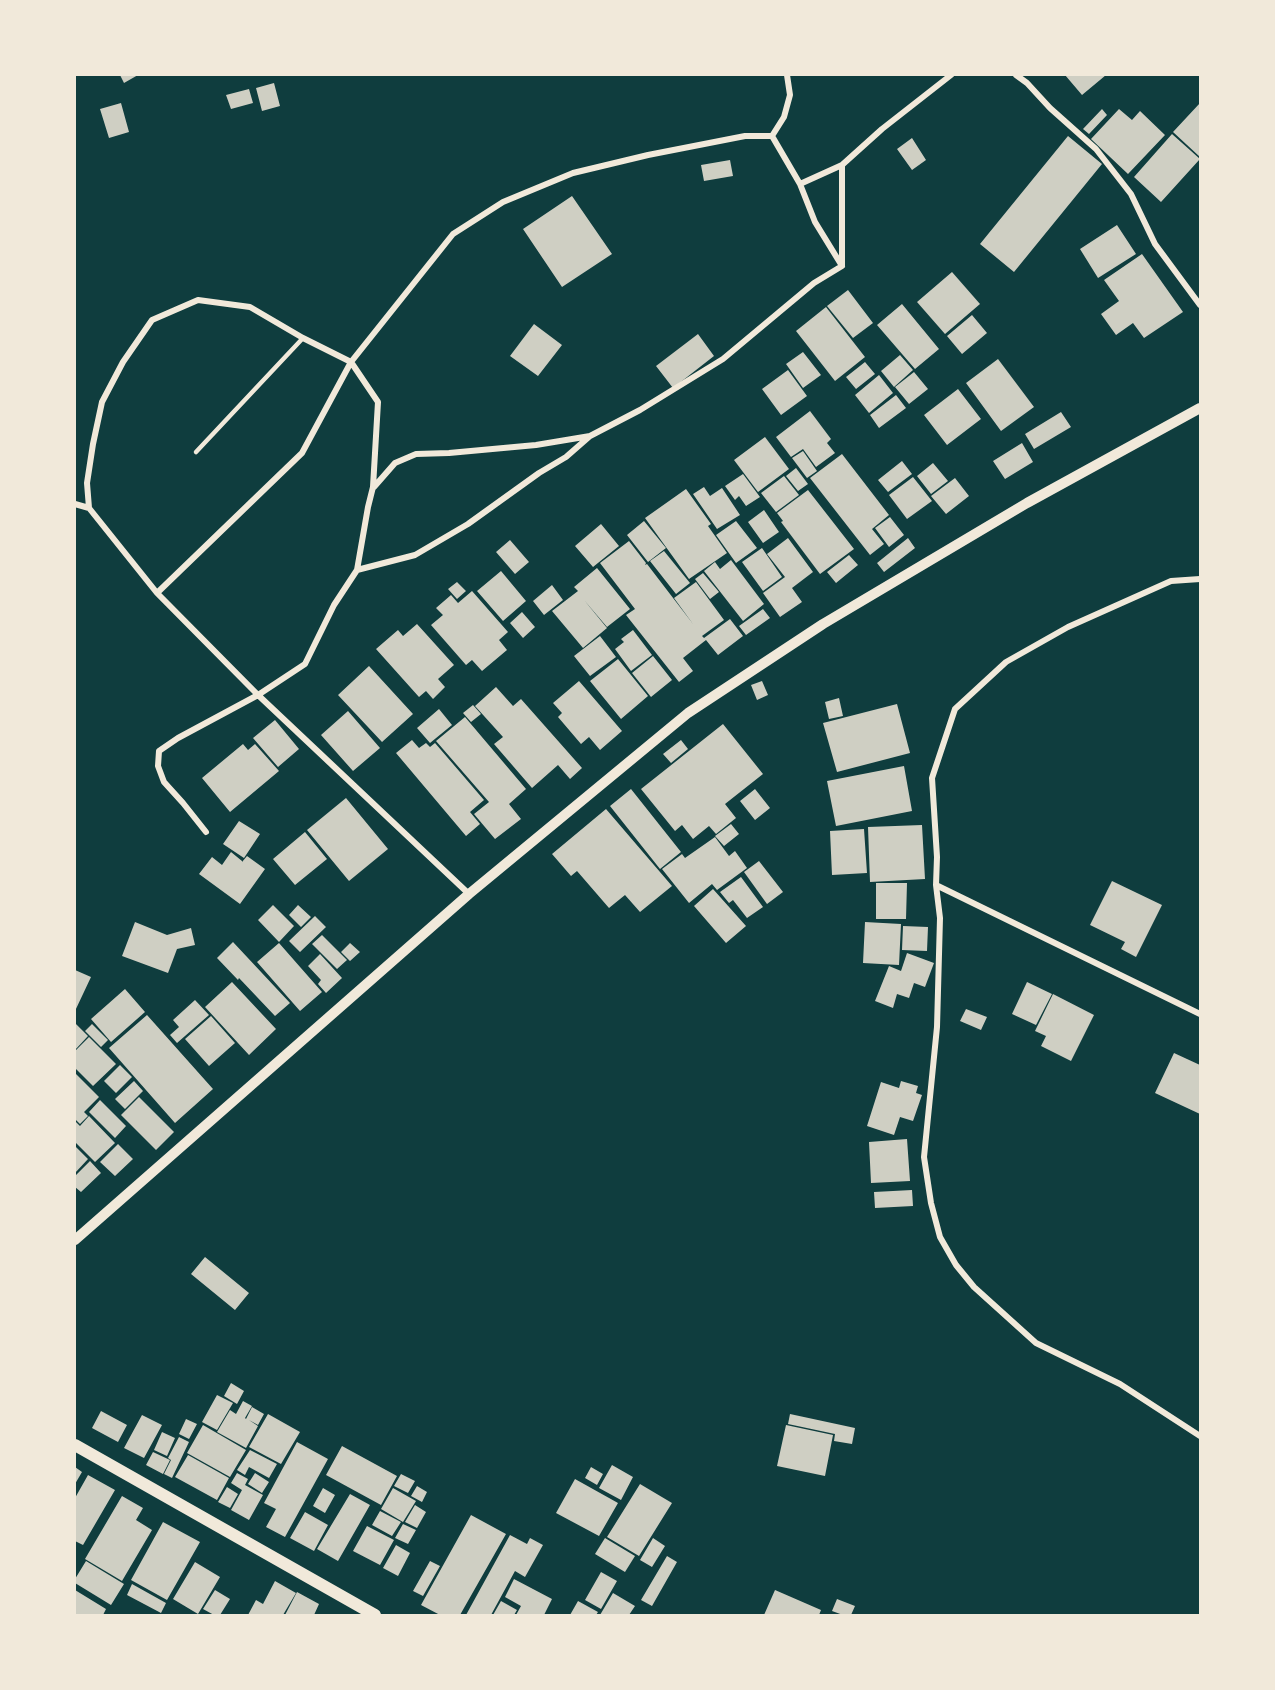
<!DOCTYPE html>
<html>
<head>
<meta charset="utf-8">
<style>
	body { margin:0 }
	#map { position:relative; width:1275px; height:1690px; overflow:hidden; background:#0f3d3e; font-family:"IBM Plex Sans",sans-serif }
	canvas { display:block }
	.frame { position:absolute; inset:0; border:76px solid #f1e9da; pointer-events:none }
</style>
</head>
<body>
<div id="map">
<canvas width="1275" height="1690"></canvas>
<div class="frame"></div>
</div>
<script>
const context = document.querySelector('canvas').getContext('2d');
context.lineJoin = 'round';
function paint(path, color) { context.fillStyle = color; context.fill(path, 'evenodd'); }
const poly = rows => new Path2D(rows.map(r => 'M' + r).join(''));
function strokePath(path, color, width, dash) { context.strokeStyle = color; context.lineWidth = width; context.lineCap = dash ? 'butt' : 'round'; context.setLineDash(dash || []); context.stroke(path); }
const building = poly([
	[120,75,138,75,124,83],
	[1065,75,1106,75,1082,95],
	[274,83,280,106,262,111,256,88],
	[249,89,253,103,231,109,226,95],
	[121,103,129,132,109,138,100,109],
	[1200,103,1200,157,1173,132],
	[1102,109,1107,115,1089,134,1083,129],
	[1119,109,1132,120,1140,111,1165,135,1128,174,1091,139],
	[1172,134,1200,159,1161,202,1134,177],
	[1068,136,1102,164,1014,272,980,244],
	[912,138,926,160,912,170,897,149],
	[730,160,733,176,704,181,701,165],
	[572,196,612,254,562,287,523,229],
	[1117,225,1136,254,1098,278,1080,249],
	[1142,254,1183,312,1144,338,1133,323,1116,335,1101,314,1119,301,1104,280],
	[952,272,980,304,945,334,917,302],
	[848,290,873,323,853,338,827,306],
	[902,304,939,349,915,369,877,325],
	[826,307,865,357,835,381,796,331],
	[972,315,987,333,962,354,947,336],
	[534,324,562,345,538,376,510,356],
	[698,334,714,356,673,388,656,366],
	[803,352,821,375,803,388,786,364],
	[900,355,913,370,894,387,881,371],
	[998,359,1034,407,1001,431,966,383],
	[865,362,875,374,856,389,846,377],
	[788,370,807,396,781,415,762,389],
	[914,372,928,389,909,404,895,387],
	[879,375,893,393,869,413,855,395],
	[958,389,981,419,947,445,924,415],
	[896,395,906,408,879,428,870,415],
	[810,411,831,439,827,443,835,453,816,467,803,449,791,457,776,437],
	[1061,412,1071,427,1034,449,1025,434],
	[765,437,789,469,758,492,734,460],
	[1022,443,1033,462,1005,479,993,461],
	[803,451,817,471,807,478,792,458],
	[842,454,889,515,872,529,884,544,870,555,810,478],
	[902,461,912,474,888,492,878,480],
	[933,463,948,481,931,494,917,476],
	[796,468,808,484,798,491,786,476],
	[743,474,760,497,746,506,739,496,735,500,725,486],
	[784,476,799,495,776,512,761,493],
	[913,477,932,501,907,519,889,495],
	[955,478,969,496,946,514,931,496],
	[704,487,710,496,722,488,740,515,717,529,693,494],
	[686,489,711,524,708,526,727,553,689,579,645,518],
	[808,490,854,549,820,574,781,522,783,521,777,513],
	[764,510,779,532,763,543,748,522],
	[890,517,904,535,889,547,875,528],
	[644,521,666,548,648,562,627,535],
	[736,521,757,548,736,563,716,535],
	[601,524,619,546,593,567,575,546],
	[788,538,813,572,792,588,802,602,780,617,763,593,785,577,767,554],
	[908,538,915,548,884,572,877,563],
	[510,540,529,562,515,574,496,552],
	[629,541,646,563,645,565,647,564,693,624,674,598,696,582,724,620,702,636,704,638,730,619,743,636,718,655,706,640,683,658,693,671,679,682,626,615,635,609,600,563],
	[762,548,782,577,763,591,742,562],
	[664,551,690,583,676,594,650,561],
	[849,555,858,565,836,583,827,572],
	[731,560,764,604,743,621,704,571,715,562,720,569],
	[597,568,630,609,607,627,584,600,607,628,583,648,552,611,578,591,574,587],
	[501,571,526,601,503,621,477,591],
	[703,573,719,592,710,599,695,579],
	[457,582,466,591,457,599,448,589],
	[552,585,563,600,544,615,533,601],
	[472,591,508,632,499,640,507,650,482,671,472,660,466,665,431,625,443,615,436,608,451,595,458,603],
	[763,609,770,618,746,635,739,626],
	[522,612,535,627,523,638,510,623],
	[417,624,454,665,438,679,445,687,433,699,426,691,419,697,376,649,398,630,403,636],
	[633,630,652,655,631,671,615,649,624,642,621,639],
	[600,636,616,657,590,676,574,656],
	[653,656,672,680,651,697,632,673],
	[618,659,648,696,621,719,590,681],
	[369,666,413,714,382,742,338,695],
	[579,681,622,731,600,750,589,737,581,744,558,717,562,713,553,703],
	[762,681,768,695,757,700,751,685],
	[496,687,513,706,521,699,582,768,570,779,558,765,532,788,494,744,503,737,475,706],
	[839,698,843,716,829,719,825,702],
	[897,704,910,753,837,772,823,723],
	[473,705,481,714,471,722,463,713],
	[439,709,452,725,430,743,417,728],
	[348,711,380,748,353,771,321,735],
	[465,717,526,789,509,804,521,819,495,839,474,814,489,802,436,741],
	[275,720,299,749,278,767,253,738],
	[723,724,763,774,725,804,736,818,716,834,709,826,693,839,682,825,675,831,641,789],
	[412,740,419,748,426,743,430,747,435,743,484,800,470,812,480,824,466,836,396,753],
	[681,740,688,749,671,763,663,754],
	[243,744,248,750,255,744,279,771,230,812,202,778],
	[904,766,912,811,836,826,827,781],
	[631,789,681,852,660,869,610,806],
	[755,789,770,808,755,820,740,801],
	[346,798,388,849,349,881,307,830],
	[606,809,672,886,640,912,625,895,609,908,577,871,571,876,552,854],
	[239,821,260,834,244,858,223,844],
	[731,824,739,834,724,846,715,836],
	[922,825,925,879,870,882,868,827],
	[864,829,867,873,832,875,830,831],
	[305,832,327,859,295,885,273,859],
	[715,837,729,856,735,851,747,868,717,890,712,884,689,903,662,869,682,854,685,858],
	[231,852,242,861,242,862,247,856,265,869,240,904,199,874,212,857,222,865],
	[759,861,783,892,767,904,744,872],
	[741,877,763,907,747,918,733,900,729,903,720,892],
	[1112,881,1162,905,1136,957,1121,949,1125,942,1090,925],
	[876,883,907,883,906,919,876,919],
	[713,889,746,926,726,943,694,906],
	[273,905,294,926,279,942,258,920],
	[298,905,311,917,301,927,289,915],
	[315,916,326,927,300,952,289,941],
	[135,922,167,935,191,928,195,945,177,949,168,973,122,956],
	[865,922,901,924,899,965,863,963],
	[903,926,928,927,927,951,902,950],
	[322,935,347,960,337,969,312,944],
	[233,942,290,1003,275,1016,239,978,238,980,217,958],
	[279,943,322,992,300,1011,257,962],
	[350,943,360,952,350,961,341,952],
	[907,953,934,963,925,987,914,983,909,998,897,994,893,1008,875,1001,889,966,901,971],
	[320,954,342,978,326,993,318,984,321,980,308,966],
	[75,970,91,977,75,1011],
	[232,982,276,1029,249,1055,205,1007],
	[1027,982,1052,994,1036,1025,1012,1014],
	[125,989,145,1012,111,1042,91,1019],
	[1053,994,1094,1015,1071,1061,1041,1046,1046,1036,1035,1031],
	[195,1000,209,1015,177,1043,170,1035,179,1027,173,1020],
	[966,1009,987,1017,981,1030,960,1021],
	[147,1015,213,1089,175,1123,109,1048],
	[211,1016,235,1043,209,1066,185,1039],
	[75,1023,88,1036,75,1050],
	[92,1024,108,1040,101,1047,85,1031],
	[89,1037,116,1064,93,1086,75,1068,75,1051],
	[1174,1053,1200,1065,1200,1114,1155,1093],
	[120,1065,132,1077,116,1093,104,1081],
	[75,1073,99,1097,84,1112,88,1116,80,1124,75,1119],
	[134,1081,143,1091,125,1109,115,1099],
	[901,1081,918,1086,916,1093,922,1095,913,1121,900,1117,894,1135,867,1126,881,1082,899,1088],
	[139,1097,174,1132,156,1150,121,1115],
	[100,1100,126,1126,115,1138,89,1112],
	[89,1116,115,1143,95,1162,75,1142,75,1121,80,1126],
	[907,1139,910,1181,871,1183,869,1142],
	[118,1144,133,1159,115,1176,100,1162],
	[75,1146,88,1159,75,1173],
	[90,1161,101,1173,81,1192,75,1187,75,1176],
	[912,1190,913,1206,875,1208,874,1192],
	[205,1257,249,1293,235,1310,191,1274],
	[231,1383,244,1391,237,1404,224,1396],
	[217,1395,233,1403,217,1430,202,1422],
	[243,1401,252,1406,245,1418,246,1419,252,1407,264,1414,258,1425,249,1420,258,1426,246,1448,217,1432,230,1410,236,1414],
	[101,1411,127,1425,118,1442,92,1428],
	[268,1414,300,1432,281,1464,249,1447],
	[790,1414,855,1428,852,1444,834,1441,835,1434,788,1424],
	[142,1415,162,1425,144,1458,124,1448],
	[186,1419,197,1424,189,1439,179,1434],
	[203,1425,246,1450,230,1477,187,1453],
	[786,1425,833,1435,825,1476,777,1466],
	[162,1432,175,1438,167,1456,154,1450],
	[179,1437,189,1442,172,1478,164,1474,171,1460,168,1458],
	[297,1442,328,1459,285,1537,266,1527,276,1509,264,1503],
	[342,1446,397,1476,381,1505,326,1475],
	[250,1450,277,1464,269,1478,249,1467,245,1475,237,1470],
	[153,1452,170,1460,163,1474,146,1465],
	[188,1455,229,1478,217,1500,175,1477],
	[612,1465,633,1477,621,1500,599,1488],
	[75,1467,82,1472,75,1484],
	[591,1467,603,1474,597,1485,585,1478],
	[237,1473,248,1479,245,1485,263,1495,249,1520,231,1510,242,1490,231,1483],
	[255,1473,269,1482,262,1493,248,1484],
	[401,1474,415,1481,408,1493,394,1486],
	[88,1475,115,1490,83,1545,75,1541,75,1498],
	[575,1479,618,1503,599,1536,556,1513],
	[640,1484,672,1503,639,1556,607,1537],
	[417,1486,427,1492,422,1502,411,1496],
	[227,1487,238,1494,230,1508,218,1502],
	[323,1488,335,1495,325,1513,313,1506],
	[393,1488,416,1501,403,1522,381,1509],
	[350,1494,370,1505,338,1561,317,1549],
	[122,1496,143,1508,136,1520,152,1530,122,1581,85,1559],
	[415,1505,426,1512,417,1528,405,1522],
	[380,1511,401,1522,392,1536,372,1525],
	[305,1512,328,1525,314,1551,290,1538],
	[471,1515,506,1534,460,1615,440,1615,421,1605],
	[163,1522,200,1542,167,1600,131,1580],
	[403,1524,416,1530,408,1544,395,1538],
	[367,1526,394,1540,380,1565,353,1551],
	[510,1535,527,1544,530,1538,543,1545,525,1577,515,1571,491,1615,466,1615],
	[605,1538,635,1556,625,1572,595,1554],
	[653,1538,665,1546,652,1567,640,1560],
	[396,1545,410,1553,398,1576,383,1568],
	[667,1556,677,1562,652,1606,641,1600],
	[86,1561,124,1584,111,1605,75,1583,75,1579],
	[430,1561,440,1566,423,1596,413,1591],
	[195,1562,220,1577,198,1614,173,1599],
	[601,1572,617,1581,601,1609,585,1600],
	[514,1579,552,1599,544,1615,516,1615,521,1606,505,1597],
	[275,1581,296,1593,283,1615,248,1615,256,1600,263,1604],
	[132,1584,166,1603,161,1613,127,1595],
	[75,1590,106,1609,103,1615,75,1615],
	[215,1590,230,1599,220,1615,214,1615,203,1609],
	[775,1590,821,1610,819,1615,764,1615],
	[297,1592,319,1604,314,1615,285,1615],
	[613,1593,635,1606,629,1615,600,1615],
	[837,1599,855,1606,851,1615,843,1615,832,1611],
	[501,1601,517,1610,514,1615,493,1615],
	[578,1601,598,1612,596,1615,570,1615]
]);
const service = poly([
	[196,452,303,338]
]);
const minor = poly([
	[1016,75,1027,83,1050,108,1096,149,1131,194,1155,244,1200,305],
	[772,136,800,184,842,165,882,129,951,75],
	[800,184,815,222,842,266],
	[374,487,395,463,416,454,449,453,536,445,590,436],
	[75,504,89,508],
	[357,570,415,555,468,524,539,473,566,457,590,436,640,410,723,359,814,283,842,266,842,165],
	[1200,579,1171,581,1068,627,1006,662,955,709,932,778,937,857,936,885,1200,1014],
	[157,593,302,453,351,362,378,402,373,487,368,507,357,570,334,605,305,664,258,695,178,738,159,751,158,766,164,782,183,803,206,832],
	[936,885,940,918,937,1027,924,1157,931,1203,940,1237,956,1265,974,1287,1036,1343,1120,1384,1200,1436],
	[469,894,258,695,157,593,89,508,87,483,93,444,102,402,123,362,152,320,198,300,250,307,303,338,351,362,453,234,503,202,573,173,648,155,745,136,772,136,784,117,790,95,787,75]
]);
const tertiary = poly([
	[75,1240,469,894,688,713,823,624,1027,503,1200,408]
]);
const secondary = poly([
	[75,1445,375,1615]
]);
paint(building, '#cfcfc3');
strokePath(service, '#f1e9da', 4.5);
strokePath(minor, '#f1e9da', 6);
strokePath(tertiary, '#f1e9da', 10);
strokePath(secondary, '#f1e9da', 12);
</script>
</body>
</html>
